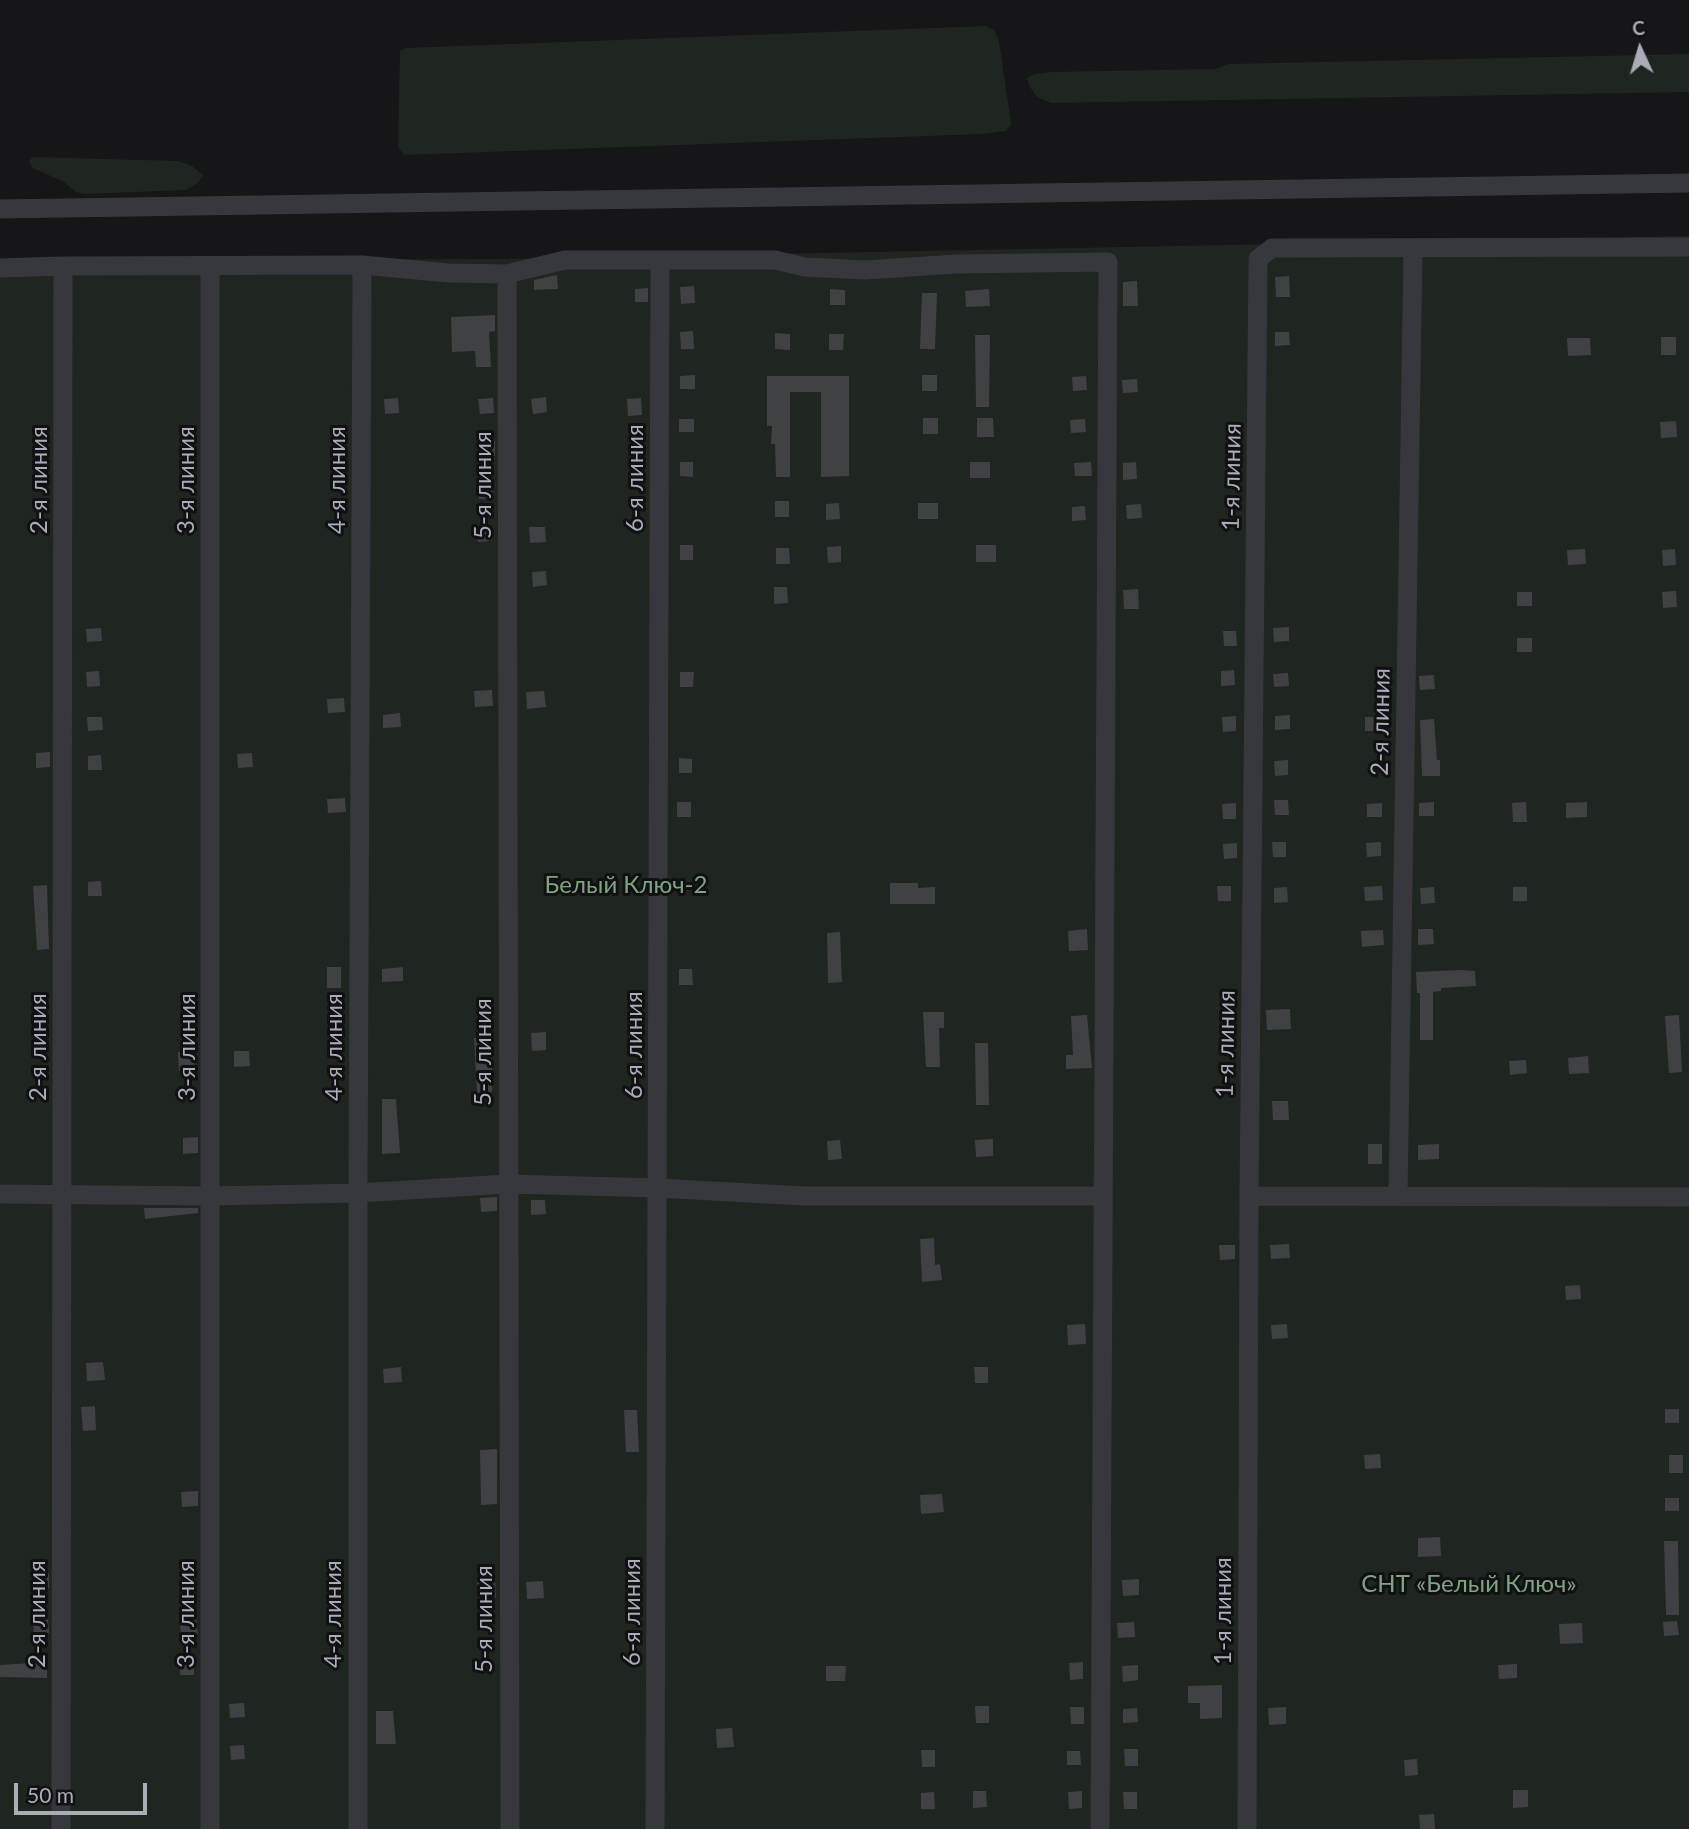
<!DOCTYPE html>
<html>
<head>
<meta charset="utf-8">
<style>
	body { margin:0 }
	#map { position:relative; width:1689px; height:1829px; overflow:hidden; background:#161618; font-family:Lato,sans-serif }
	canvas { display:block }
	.north { position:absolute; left:1605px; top:14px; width:70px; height:70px; -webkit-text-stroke:5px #111113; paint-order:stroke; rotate:356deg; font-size:19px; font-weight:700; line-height:28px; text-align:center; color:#a8adb8 }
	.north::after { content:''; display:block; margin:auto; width:24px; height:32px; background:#a8adb8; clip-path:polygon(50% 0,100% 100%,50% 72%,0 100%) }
	.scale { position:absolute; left:14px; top:1783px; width:133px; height:32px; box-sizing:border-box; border:4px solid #a8adb8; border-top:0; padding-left:9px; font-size:21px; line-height:24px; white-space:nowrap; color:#a8adb8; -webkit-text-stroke:5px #111113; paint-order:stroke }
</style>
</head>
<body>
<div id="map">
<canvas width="1689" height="1829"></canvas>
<div class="north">С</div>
<div class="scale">50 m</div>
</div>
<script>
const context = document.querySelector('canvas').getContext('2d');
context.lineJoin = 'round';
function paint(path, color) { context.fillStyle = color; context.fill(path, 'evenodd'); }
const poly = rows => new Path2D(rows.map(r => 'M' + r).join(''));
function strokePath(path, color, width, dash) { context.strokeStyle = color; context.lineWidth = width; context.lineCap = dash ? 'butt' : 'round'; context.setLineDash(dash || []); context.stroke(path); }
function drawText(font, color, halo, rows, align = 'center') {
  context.font = font + ' Lato,sans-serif'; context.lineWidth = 6; context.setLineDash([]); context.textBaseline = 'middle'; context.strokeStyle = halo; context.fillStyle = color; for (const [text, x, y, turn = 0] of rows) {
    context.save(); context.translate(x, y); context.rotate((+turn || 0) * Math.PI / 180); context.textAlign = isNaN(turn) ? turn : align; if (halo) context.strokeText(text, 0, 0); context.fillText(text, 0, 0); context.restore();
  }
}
const green = poly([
	[986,26,994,30,999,41,1011,124,1006,131,982,134,404,155,398,146,400,51,406,48],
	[1689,54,1689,92,1051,103,1037,97,1029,86,1027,78,1035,74,1051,72,1215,69,1229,64],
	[33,157,179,161,192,166,203,175,198,183,186,190,85,194,76,192,64,182,33,168,29,161],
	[1689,236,1689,1829,0,1829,0,260,512,259]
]);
const building = poly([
	[557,275,558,289,534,290,534,280],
	[1289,276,1290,297,1276,297,1275,277],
	[1137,281,1138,306,1123,306,1123,282],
	[694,286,695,303,681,304,680,287],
	[648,288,648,302,635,302,635,289],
	[830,289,845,290,845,305,830,305],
	[989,289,990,306,966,307,965,291],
	[922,293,937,293,935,349,920,349],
	[495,315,495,331,489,332,491,367,476,367,475,351,452,352,451,317],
	[693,331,694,349,681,349,680,332],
	[1275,332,1289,332,1290,345,1275,346],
	[775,333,790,334,790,350,775,349],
	[829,334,844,334,843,350,829,350],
	[975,335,990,335,989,407,976,407],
	[1661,337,1676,337,1676,355,1661,355],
	[1567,338,1590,338,1591,355,1568,356],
	[695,375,695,389,680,389,680,376],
	[922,375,937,375,937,391,922,391],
	[767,376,849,376,849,476,821,477,821,392,790,392,790,477,776,477,775,444,771,444,772,426,767,426],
	[1086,376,1087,390,1073,391,1072,377],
	[1137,379,1138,392,1123,393,1122,380],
	[546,397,547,412,533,414,531,399],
	[398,398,399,413,385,414,384,399],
	[493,398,494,413,480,414,478,399],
	[641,398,642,415,628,416,627,399],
	[923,418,938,418,938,434,923,434],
	[977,418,993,418,994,437,977,437],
	[679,419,694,419,694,432,679,432],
	[1085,419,1086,432,1071,433,1070,420],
	[1676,421,1677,437,1661,438,1660,422],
	[495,441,495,456,483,457,481,442],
	[680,462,693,462,693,477,680,476],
	[970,462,990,462,990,478,970,478],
	[1091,462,1092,476,1075,476,1074,463],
	[1136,462,1137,479,1123,480,1123,463],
	[492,483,493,498,479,499,477,484],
	[775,501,789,501,789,517,775,517],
	[839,503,840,519,826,520,826,504],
	[918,503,938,503,938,519,918,519],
	[1141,504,1142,518,1127,519,1126,505],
	[1085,506,1086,520,1072,521,1072,507],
	[491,526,492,541,478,542,477,527],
	[529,527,545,527,546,542,530,543],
	[680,545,693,545,693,560,680,560],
	[976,545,996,545,996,562,976,562],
	[841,546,841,562,828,563,827,547],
	[776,548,789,548,790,564,776,564],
	[1585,549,1586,564,1568,565,1567,550],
	[1675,549,1676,565,1663,566,1662,550],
	[546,571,547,585,533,587,532,572],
	[774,587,787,587,788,603,774,604],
	[1138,589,1139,609,1124,609,1123,590],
	[1676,591,1677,607,1663,608,1662,592],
	[1517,592,1532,592,1532,606,1517,606],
	[1289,627,1289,641,1274,642,1273,628],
	[101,628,102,641,87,642,86,629],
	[1223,631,1236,631,1237,646,1224,646],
	[1517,638,1532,638,1532,652,1517,652],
	[1234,670,1235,685,1221,686,1221,671],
	[99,671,100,686,87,687,86,672],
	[680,672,694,672,693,687,680,687],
	[1288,673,1289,686,1274,687,1273,674],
	[1434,675,1435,689,1420,690,1419,676],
	[492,690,493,706,475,707,474,691],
	[544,691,546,707,527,709,526,692],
	[344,698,345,712,328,713,327,699],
	[400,713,401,727,383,728,383,715],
	[1290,715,1290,729,1275,730,1275,716],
	[1236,716,1236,731,1223,732,1222,717],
	[87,717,102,717,103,730,88,731],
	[1365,717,1379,717,1380,731,1365,731],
	[1434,719,1437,760,1440,760,1440,776,1422,776,1420,720],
	[50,752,50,767,36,768,36,753],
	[252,753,253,767,238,768,237,754],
	[101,755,102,770,88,770,88,756],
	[679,758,692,759,692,773,679,773],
	[1288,760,1288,775,1275,776,1274,761],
	[345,798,346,812,328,813,327,799],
	[1274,800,1288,800,1289,815,1275,815],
	[677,802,691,802,691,817,677,817],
	[1434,802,1434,816,1419,816,1419,803],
	[1526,802,1527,822,1513,822,1512,803],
	[1587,802,1587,817,1566,818,1566,803],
	[1236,803,1236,819,1223,819,1222,804],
	[1382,803,1382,817,1367,817,1367,804],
	[1272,842,1286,842,1286,857,1273,857],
	[1381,842,1381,856,1367,857,1366,843],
	[1237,843,1237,858,1224,859,1223,844],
	[101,881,102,896,88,896,88,882],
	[890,883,918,883,918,888,935,887,935,904,890,904],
	[47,885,49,949,37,950,33,886],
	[1217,886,1231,886,1231,901,1218,901],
	[1382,886,1383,900,1365,901,1364,887],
	[1287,887,1288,902,1274,903,1274,888],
	[1434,887,1435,903,1421,904,1420,888],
	[1513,887,1527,887,1527,901,1513,901],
	[1087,929,1088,950,1069,951,1068,931],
	[1418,929,1433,929,1434,944,1418,945],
	[1383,930,1384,945,1362,947,1361,931],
	[840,932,842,982,828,983,827,933],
	[327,967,341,967,341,988,327,988],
	[403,967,403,981,382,982,382,969],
	[679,969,692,969,693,985,679,985],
	[1460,970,1475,971,1476,986,1441,988,1441,991,1433,992,1433,1040,1420,1040,1420,993,1417,993,1416,972],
	[1290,1009,1291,1029,1267,1030,1266,1010],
	[923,1012,944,1012,944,1028,939,1028,940,1067,926,1067],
	[1087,1015,1092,1068,1066,1069,1066,1055,1073,1055,1071,1016],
	[1679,1015,1682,1072,1669,1073,1665,1016],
	[546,1032,546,1050,532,1051,531,1033],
	[492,1037,492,1092,477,1093,474,1038],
	[975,1043,988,1043,989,1105,976,1105],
	[193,1051,195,1070,179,1071,178,1052],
	[234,1051,249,1051,250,1066,234,1067],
	[1588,1056,1589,1073,1569,1074,1568,1058],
	[1526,1060,1527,1073,1510,1075,1509,1061],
	[382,1099,396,1099,400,1153,382,1154],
	[1272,1101,1288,1101,1289,1120,1273,1120],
	[198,1137,198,1153,183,1154,183,1138],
	[993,1139,993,1156,976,1157,975,1140],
	[840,1140,842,1159,828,1160,827,1141],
	[1368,1144,1382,1144,1382,1164,1368,1164],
	[1439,1144,1439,1159,1418,1160,1418,1145],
	[497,1197,497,1211,481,1212,480,1198],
	[531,1200,545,1200,546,1214,531,1215],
	[144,1208,198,1208,198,1213,145,1219],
	[934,1238,935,1265,940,1264,942,1280,922,1282,920,1239],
	[1289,1244,1290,1258,1271,1259,1270,1245],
	[1219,1245,1235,1245,1235,1259,1220,1260],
	[1580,1285,1581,1299,1566,1300,1565,1286],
	[1085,1324,1086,1344,1068,1345,1067,1325],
	[1287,1324,1288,1338,1272,1339,1271,1325],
	[103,1362,105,1380,87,1381,86,1363],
	[401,1367,402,1382,384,1383,383,1369],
	[974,1367,988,1367,988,1383,975,1383],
	[95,1406,96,1430,83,1431,81,1407],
	[1665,1409,1679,1409,1679,1423,1665,1423],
	[624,1410,637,1410,639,1452,626,1452],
	[497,1449,497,1504,481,1505,480,1450],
	[1380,1454,1381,1468,1365,1469,1364,1455],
	[1669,1455,1683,1455,1683,1473,1669,1473],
	[198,1491,198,1506,182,1507,181,1492],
	[942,1494,944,1512,921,1514,920,1495],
	[1665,1498,1679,1498,1679,1511,1665,1511],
	[1440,1537,1441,1556,1418,1557,1418,1538],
	[1664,1541,1678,1541,1679,1615,1666,1615],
	[49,1574,49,1588,35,1589,34,1575],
	[495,1578,496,1597,478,1598,477,1579],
	[1139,1579,1139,1595,1123,1596,1122,1580],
	[543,1581,544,1598,527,1599,526,1582],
	[48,1619,49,1633,34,1634,33,1620],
	[196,1619,198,1634,181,1636,180,1621],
	[1677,1621,1679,1635,1664,1636,1663,1622],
	[1134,1622,1135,1637,1118,1638,1117,1623],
	[1582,1623,1583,1643,1560,1644,1559,1624],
	[194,1658,194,1675,180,1675,180,1659],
	[47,1662,47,1678,0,1677,0,1665],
	[1083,1662,1083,1679,1070,1680,1069,1663],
	[1517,1664,1517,1678,1499,1679,1498,1665],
	[1138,1665,1138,1680,1123,1682,1122,1666],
	[826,1666,846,1666,845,1681,826,1681],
	[1222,1685,1222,1718,1200,1719,1200,1703,1188,1703,1188,1686],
	[244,1703,245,1717,230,1718,229,1704],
	[975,1706,989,1706,989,1723,976,1723],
	[1070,1707,1084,1707,1084,1724,1071,1724],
	[1286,1707,1286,1724,1269,1725,1268,1708],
	[1137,1708,1138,1722,1123,1723,1123,1709],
	[376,1711,393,1711,396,1744,376,1744],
	[732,1728,734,1747,717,1748,716,1729],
	[244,1745,245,1759,231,1760,230,1746],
	[1124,1749,1138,1749,1138,1766,1125,1766],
	[921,1750,935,1750,935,1767,922,1767],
	[1067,1751,1080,1751,1081,1765,1067,1765],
	[1417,1759,1418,1775,1405,1776,1404,1760],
	[1513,1790,1528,1790,1528,1807,1513,1808],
	[973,1791,986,1791,987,1807,973,1808],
	[1082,1791,1082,1808,1069,1809,1068,1792],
	[934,1792,935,1809,921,1809,921,1793],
	[1123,1792,1137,1792,1137,1809,1124,1809],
	[1434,1814,1435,1829,1420,1829,1419,1815]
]);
const minor = poly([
	[0,209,1689,183],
	[0,268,63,266,362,265,449,273,507,274,565,260,775,260,805,267,865,270,957,264,1108,262,1100,1829],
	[507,274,510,1829],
	[0,1194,211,1196,358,1193,507,1184,658,1188,803,1196,1102,1196],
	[1249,1196,1689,1197],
	[1398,1196,1413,249],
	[61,1829,63,266],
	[210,1829,210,266],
	[358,1829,358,1193,362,265],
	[655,1829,660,261],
	[1247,1829,1249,1196,1258,259,1272,248,1689,247]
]);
const streetNames = [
	["1-я линия",1232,477,-89],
	["6-я линия",635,478,-90],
	["2-я линия",39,480,-90],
	["3-я линия",186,480,-90],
	["4-я линия",337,480,-90],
	["5-я линия",483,485,-90],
	["2-я линия",1381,722,-89],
	["1-я линия",1226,1044,-89],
	["6-я линия",634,1045,-90],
	["2-я линия",38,1047,-90],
	["3-я линия",187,1047,-90],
	["4-я линия",334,1047,-90],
	["5-я линия",483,1052,-90],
	["1-я линия",1223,1611,-90],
	["6-я линия",632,1612,-90],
	["2-я линия",37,1614,-90],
	["3-я линия",186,1614,-90],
	["4-я линия",333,1614,-90],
	["5-я линия",484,1619,-90]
];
const parkNames = [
	["Белый Ключ-2",626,885],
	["СНТ «Белый Ключ»",1469,1584]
];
paint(green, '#1e261f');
paint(building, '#404145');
strokePath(minor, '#37383d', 19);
drawText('24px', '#a8adb8', '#111113', streetNames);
drawText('24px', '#7fa381', '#111113', parkNames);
</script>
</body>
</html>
